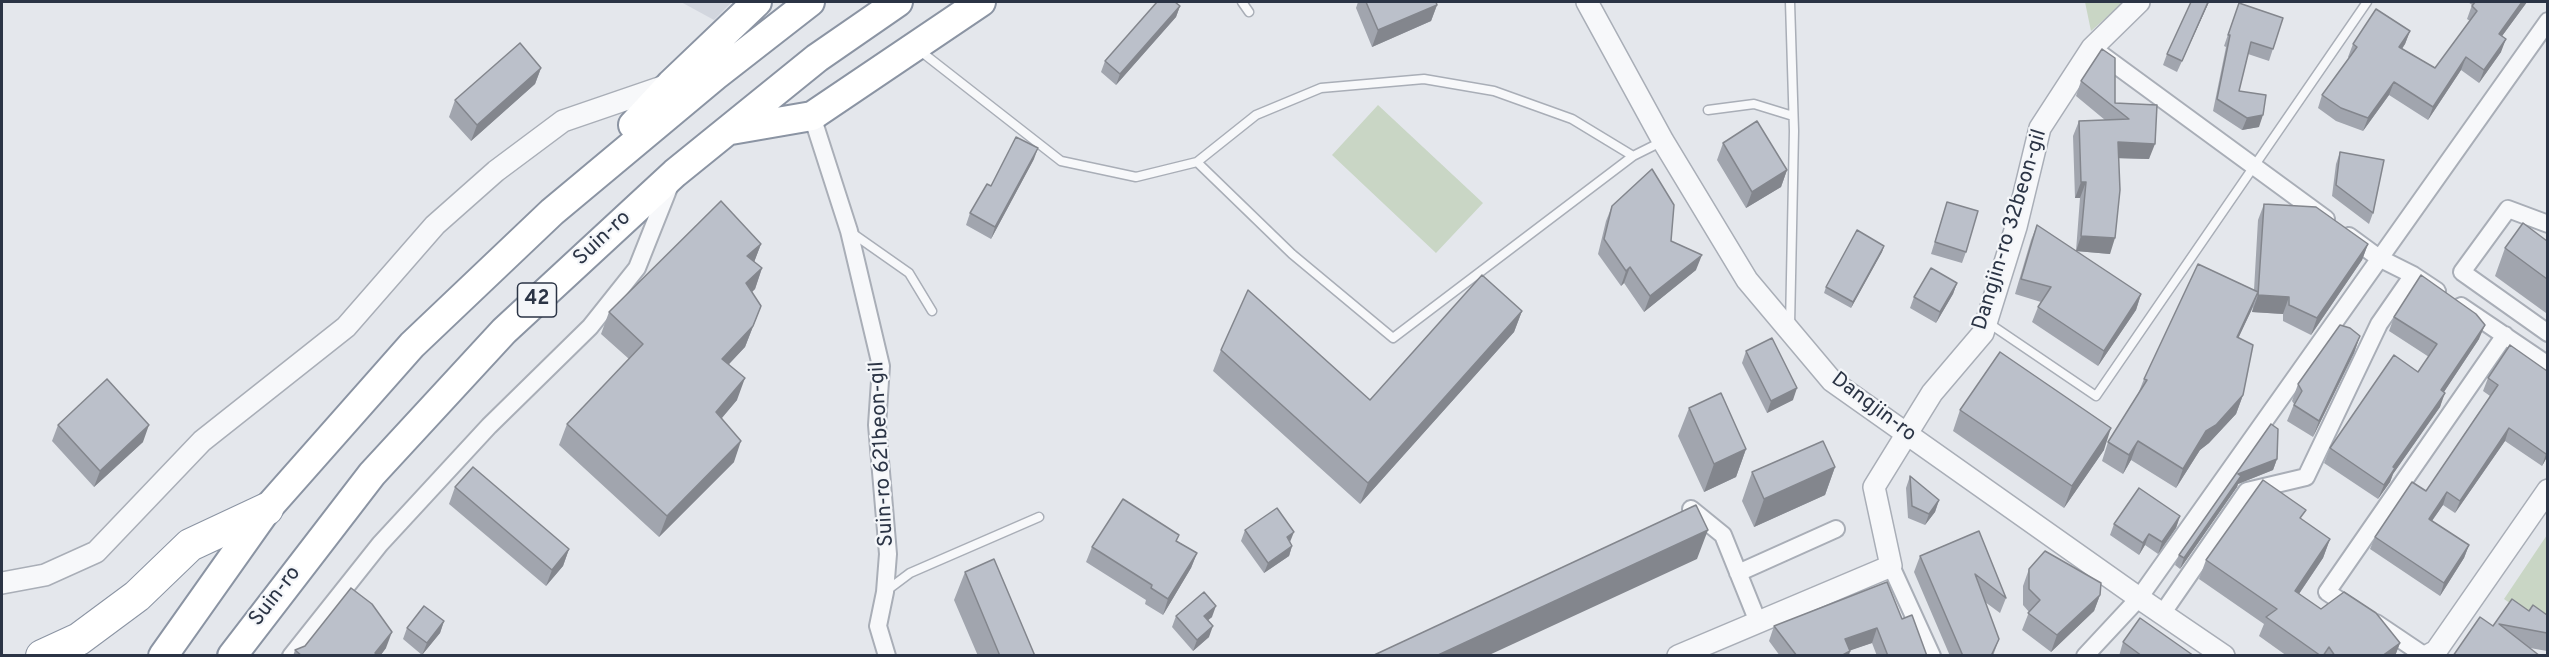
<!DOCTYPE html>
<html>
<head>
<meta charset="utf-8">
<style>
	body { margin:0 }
	#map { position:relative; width:2549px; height:657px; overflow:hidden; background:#e4e7ec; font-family:Overpass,sans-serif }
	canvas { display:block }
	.frame { position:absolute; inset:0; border:3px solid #2b3445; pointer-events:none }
</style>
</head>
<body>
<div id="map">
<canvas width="2549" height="657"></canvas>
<div class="frame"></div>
</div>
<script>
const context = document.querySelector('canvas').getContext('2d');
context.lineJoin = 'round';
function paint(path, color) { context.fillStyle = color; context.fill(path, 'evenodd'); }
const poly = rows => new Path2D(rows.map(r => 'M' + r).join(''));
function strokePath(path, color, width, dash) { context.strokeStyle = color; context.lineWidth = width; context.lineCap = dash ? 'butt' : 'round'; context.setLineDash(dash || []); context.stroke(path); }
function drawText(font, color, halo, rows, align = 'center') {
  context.font = font + ' Overpass,sans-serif'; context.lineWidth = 4.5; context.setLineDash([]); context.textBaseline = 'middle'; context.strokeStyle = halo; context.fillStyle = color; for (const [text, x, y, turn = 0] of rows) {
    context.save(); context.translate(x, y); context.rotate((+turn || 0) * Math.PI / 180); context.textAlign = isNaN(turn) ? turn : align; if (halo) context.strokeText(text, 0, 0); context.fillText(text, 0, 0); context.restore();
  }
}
const built = poly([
	[681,2,732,2,714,20]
]);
const green = poly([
	[2085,2,2124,2,2091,31],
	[1378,105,1483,203,1436,253,1332,155],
	[2547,535,2547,629,2504,599]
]);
const service = poly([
	[1242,2,1249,12],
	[919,50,1061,161,1136,177,1197,162],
	[1708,110,1754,104,1793,116],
	[1633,156,1572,119,1494,91,1424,79,1321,88,1256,115,1197,162,1292,254,1393,338,1633,156,1663,141],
	[852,233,909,273,932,311],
	[1987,322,2096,396,2367,2],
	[1790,326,1794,131,1790,2],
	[886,591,910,573,1039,517]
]);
const minor = poly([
	[2098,52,2326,219],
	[812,116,849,231,881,366,877,425,888,554,885,592,878,626,887,656],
	[2548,224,2508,209,2462,272,2548,333],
	[2349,236,2379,258,2413,275,2437,291],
	[2461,306,2548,365],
	[1691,509,1723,535,1758,622],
	[1891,566,1932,656],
	[1738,573,1836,529],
	[2354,610,2327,592,2505,335],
	[2162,614,2247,491,2306,477,2379,324,2413,275],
	[2376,623,2425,656],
	[291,656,380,544,489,426,590,327,637,268,670,185],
	[2085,656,2139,598,2548,21]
]);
const tertiary = poly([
	[1587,2,1663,141,1747,280,1832,381,2139,598,2224,656],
	[2,583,45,575,96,552,202,441,346,327,435,225,496,171,563,121,668,85],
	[1678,656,1891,566,1874,487,1932,393,1983,333,2016,227,2040,128,2092,48,2139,2],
	[2427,656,2436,651,2548,490]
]);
const trunk = poly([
	[633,125,671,84,757,2],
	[731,130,812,116,981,2],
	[163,656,267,509,412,345,552,212,715,76,810,2],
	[232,656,372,474,504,331,675,173,817,58,898,2]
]);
const motorway = poly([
	[42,656,79,639,137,596,190,545,267,509]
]);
const wall = poly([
	[1358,2,1436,2,1437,5,1431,21,1372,47,1356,8],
	[2209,2,2177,72,2163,65,2167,54],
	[2468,2,2527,2,2502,36,2501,52,2479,83,2461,70,2428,120,2389,95,2363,131,2336,121,2318,108,2322,95,2349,58,2348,57,2353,44,2410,31,2405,44,2402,49,2435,68,2470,21,2467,19,2472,5],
	[2239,3,2283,18,2269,61,2248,54,2239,91,2259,127,2242,130,2213,111,2226,47,2224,46],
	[1180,6,1176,17,1116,85,1101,72,1105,61],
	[541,68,535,84,471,141,449,117,455,100],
	[2081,81,2115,103,2157,105,2149,159,2118,158,2110,254,2076,251,2141,294,2136,310,2098,366,2032,322,2038,307,2041,302,2015,294,2031,240,2037,225,2076,251,2080,198,2075,198,2073,136,2079,121,2105,120,2076,96],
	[1723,143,1787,170,1781,187,1746,208,1717,160],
	[2340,152,2373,213,2369,224,2332,196,2336,164],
	[1034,159,991,239,966,225,970,213,991,186],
	[1947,202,1966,252,1962,263,1931,254],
	[2264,204,2368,244,2362,260,2311,335,2283,321,2283,314,2252,312,2253,307,2238,338,2243,395,2236,414,2209,443,2200,450,2176,488,2131,460,2123,474,2102,461,2108,442,2138,394,2144,379,2254,290,2258,220],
	[1612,206,1671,241,1696,270,1644,312,1624,283,1621,286,1598,254,1606,221],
	[2547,241,2547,311,2546,313,2495,276,2505,248],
	[761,244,754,262,762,268,755,289,752,292,761,306,745,347,729,364,737,400,722,418,734,462,659,537,559,445,567,424,629,359,601,334,609,312],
	[1884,246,1882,252,1851,308,1824,293,1826,287],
	[1957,283,1953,294,1936,323,1910,308,1914,297],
	[1522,311,1514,332,1360,504,1213,371,1221,350,1370,400],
	[2394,317,2479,339,2444,392,2440,407,2393,474,2390,482,2378,499,2324,463,2330,448,2418,372,2429,357,2389,331],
	[2360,336,2354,353,2313,437,2287,421,2294,404,2292,401,2298,384],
	[2510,345,2547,457,2542,466,2505,441,2455,513,2443,505,2432,521,2469,545,2464,558,2440,596,2370,549,2375,537,2426,491,2490,396,2483,391,2488,378],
	[1746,351,1793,400,1767,413,1742,363],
	[1689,408,1746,449,1736,477,1704,492,1678,436],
	[1960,410,2104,450,2064,508,1953,431],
	[2271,424,2277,459,2273,470,2238,484,2237,487,2180,569,2175,565,2179,555],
	[58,425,143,442,94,487,52,441],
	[1835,467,1825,495,1754,527,1742,501,1752,472],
	[1910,476,1939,500,1935,512,1925,525,1908,518,1906,488],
	[455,487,569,549,563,566,546,586,449,504],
	[2180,516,2176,528,2158,554,2145,545,2139,555,2110,535,2114,524],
	[2302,520,2330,539,2323,558,2299,594,2321,609,2400,643,2395,656,2287,656,2259,636,2264,624,2199,579,2206,560],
	[1245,530,1290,542,1292,546,1289,556,1264,573,1241,541],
	[1979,531,2006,598,2000,613,1985,602,1999,639,1993,656,1950,656,1914,572,1920,556],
	[1177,541,1197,553,1191,568,1163,615,1145,604,1146,600,1086,562,1092,547],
	[2029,569,2100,595,2094,611,2051,652,2022,630,2029,612,2023,605,2023,586],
	[965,572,1035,656,978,656,954,600],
	[2529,611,2547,615,2547,651,2530,648,2493,626],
	[1176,616,1212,617,1208,620,1209,637,1193,651,1172,627],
	[1902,619,1927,656,1877,656,1872,643,1850,650,1841,656,1780,656,1769,641,1774,626],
	[444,621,440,633,422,655,403,639,407,628],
	[2123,642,2194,656,2119,656],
	[386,648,380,656,293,656,295,650]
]);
const shadedWall = poly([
	[2208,2,2209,2,2177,72,2182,61],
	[2522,2,2527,2,2494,47,2499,34],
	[1437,5,1431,21,1372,47,1378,30],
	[1180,6,1176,17,1116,85,1120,74],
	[2410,31,2405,44,2394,60,2399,47],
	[2506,39,2501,52,2479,83,2484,70],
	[2466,57,2461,70,2428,120,2433,107],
	[541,68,535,84,471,141,477,125],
	[2394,82,2389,95,2363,131,2368,118],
	[2263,115,2259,127,2242,130,2247,118],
	[2118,142,2155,144,2149,159,2112,158],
	[1038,148,1034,159,991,239,995,227],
	[1787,170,1781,187,1746,208,1752,192],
	[2081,182,2086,182,2080,198,2075,198],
	[2081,236,2115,238,2110,254,2076,251],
	[761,244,753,265,747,256],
	[2368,244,2362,260,2311,335,2317,318],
	[1884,246,1882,252,1851,308,1853,302],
	[1702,255,1696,270,1644,312,1650,296],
	[1630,267,1624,283,1621,286,1626,271],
	[762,268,755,289,739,304,746,283],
	[1957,283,1953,294,1936,323,1940,312],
	[2258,292,2251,311,2230,356,2237,337],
	[2141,294,2136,310,2098,366,2104,351],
	[2258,295,2289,297,2283,314,2252,312],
	[761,306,745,347,714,380,722,359],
	[1522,311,1514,332,1360,504,1368,483],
	[2485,325,2479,339,2436,404,2441,390],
	[2360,336,2354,353,2313,437,2319,421],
	[745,378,737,400,709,433,716,412],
	[1797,388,1793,400,1767,413,1771,401],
	[2445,393,2440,407,2393,474,2390,482,2378,499,2384,485,2393,467],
	[2243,395,2236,414,2209,443,2200,450,2176,488,2183,469,2206,431],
	[149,425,143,442,94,487,100,471],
	[2111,428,2104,450,2064,508,2072,486],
	[2509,428,2505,441,2455,513,2460,501],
	[741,441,734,462,659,537,667,516],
	[2138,441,2131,460,2123,474,2129,455],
	[1746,449,1736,477,1704,492,1714,464],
	[2547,452,2547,457,2542,466,2546,454],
	[2277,459,2273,470,2238,484,2237,487,2180,569,2184,558,2238,474],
	[1835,467,1825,495,1754,527,1764,499],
	[2447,492,2443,505,2424,532,2429,519],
	[1939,500,1935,512,1925,525,1929,514],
	[2180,516,2176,528,2158,554,2162,542],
	[1708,530,1697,559,1487,656,1436,656],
	[1294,532,1290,542,1287,537],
	[2149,534,2145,545,2139,555,2143,543],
	[2330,539,2323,558,2288,610,2295,591],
	[2469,545,2464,558,2440,596,2444,583],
	[1292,546,1289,556,1264,573,1268,563],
	[569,549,563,566,546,586,552,570],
	[1197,553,1191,568,1163,615,1168,599],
	[2100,595,2094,611,2051,652,2057,635],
	[1216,606,1212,617,1200,627,1204,616],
	[444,621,440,633,422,655,427,643],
	[1213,626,1209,637,1193,651,1197,640],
	[1877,628,1872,643,1840,654,1845,639],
	[392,632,386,648,380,656,374,656,375,653],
	[2400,643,2395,656,2382,656],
	[1850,651,1849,656,1841,656]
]);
const building = poly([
	[1157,2,1175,2,1180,6,1120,74,1105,61,1157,2],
	[1366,2,1436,2,1437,5,1378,30,1366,2],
	[2191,2,2208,2,2182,61,2167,54,2191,2],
	[2475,2,2522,2,2499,34,2506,39,2484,70,2466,57,2433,107,2394,82,2368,118,2341,108,2322,95,2357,47,2353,44,2376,9,2410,31,2399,47,2435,68,2477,11,2472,6,2475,2],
	[2239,3,2283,18,2273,49,2251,42,2239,91,2266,95,2263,115,2247,118,2217,99,2230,35,2228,35,2239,3],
	[520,43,541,68,477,125,455,100,520,43],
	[2102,49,2115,58,2115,103,2157,105,2155,144,2118,142,2120,190,2115,238,2081,236,2086,182,2081,182,2079,121,2129,119,2081,81,2102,49],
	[1757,121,1787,170,1752,192,1723,143,1757,121],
	[1016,137,1038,148,995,227,970,213,987,184,991,186,1016,137],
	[2340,152,2384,160,2373,213,2336,185,2340,152],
	[1652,169,1674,205,1671,241,1702,255,1650,296,1630,267,1626,271,1604,239,1612,206,1652,169],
	[721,201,761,244,747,256,762,268,746,283,761,306,753,326,722,359,745,378,716,412,741,441,667,516,567,424,643,344,609,312,721,201],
	[1947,202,1978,211,1966,252,1935,242,1947,202],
	[2264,204,2316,207,2368,244,2317,318,2289,305,2289,297,2258,295,2264,204],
	[2523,223,2547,241,2547,279,2505,248,2523,223],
	[2037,225,2141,294,2104,351,2038,307,2051,287,2021,279,2037,225],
	[1857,230,1884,246,1853,302,1826,287,1857,230],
	[2198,264,2258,292,2237,337,2253,345,2243,395,2216,425,2206,431,2183,469,2138,441,2129,455,2108,442,2147,380,2144,379,2198,264],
	[1931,268,1957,283,1940,312,1914,297,1931,268],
	[1482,275,1522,311,1368,483,1221,350,1248,290,1370,400,1482,275],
	[2421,275,2476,314,2485,325,2441,390,2445,393,2393,467,2395,468,2384,485,2330,448,2394,355,2418,372,2437,344,2394,317,2421,275],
	[2340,325,2350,328,2360,336,2319,421,2294,405,2302,391,2298,384,2340,325],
	[1772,338,1797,388,1771,401,1746,351,1772,338],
	[2510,345,2547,371,2547,452,2546,454,2509,428,2460,501,2447,492,2429,519,2469,545,2444,583,2375,537,2412,482,2426,491,2498,385,2488,378,2510,345],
	[2000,352,2111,428,2072,486,1960,410,2000,352],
	[107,379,149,425,100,471,58,425,107,379],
	[1721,393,1746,449,1714,464,1689,408,1721,393],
	[2271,424,2278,429,2277,459,2238,474,2241,476,2184,558,2179,555,2271,424],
	[1823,441,1835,467,1764,499,1752,472,1823,441],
	[473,467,569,549,552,570,455,487,473,467],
	[1910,476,1939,500,1929,514,1912,506,1910,476],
	[2263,480,2306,510,2300,518,2330,539,2295,591,2321,609,2344,592,2376,613,2400,643,2382,656,2335,656,2329,647,2323,656,2321,656,2266,617,2277,609,2206,560,2263,480],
	[2139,488,2180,516,2162,542,2149,534,2143,543,2114,524,2139,488],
	[1123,499,1179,535,1176,541,1197,553,1168,599,1151,588,1152,585,1092,547,1123,499],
	[1696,505,1708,530,1436,656,1372,656,1696,505],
	[1277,508,1294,532,1287,537,1292,546,1268,563,1245,530,1277,508],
	[1979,531,2006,598,1975,574,1999,639,1991,656,1963,656,1920,556,1979,531],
	[2045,551,2101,583,2100,595,2057,635,2028,613,2040,600,2029,589,2029,569,2045,551],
	[994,559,1035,656,1000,656,965,572,994,559],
	[1887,582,1902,619,1912,615,1927,656,1888,656,1877,628,1845,639,1850,651,1841,656,1797,656,1774,626,1887,582],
	[351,588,372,604,392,632,375,653,378,656,302,656,295,650,305,646,351,588],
	[1204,592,1216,606,1204,616,1213,626,1197,640,1176,616,1204,592],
	[2512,599,2529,611,2533,605,2547,615,2547,633,2499,624,2540,656,2453,656,2480,617,2493,626,2512,599],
	[424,606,444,621,427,643,407,628,424,606],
	[2140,618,2187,651,2194,656,2142,656,2123,642,2140,618]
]);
const shields = [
	[537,300,39]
];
const shieldNames = [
	["42",537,300]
];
const streetNames = [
	["Dangjin-ro 32beon-gil",2011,230,-73],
	["Suin-ro",603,239,-43],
	["Dangjin-ro",1873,408,37],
	["Suin-ro 621beon-gil",883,454,-93],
	["Suin-ro",276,597,-52]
];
paint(built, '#d2d6de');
paint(green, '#c9d6c5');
strokePath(service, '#a9aeb7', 11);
strokePath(minor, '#a9aeb7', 20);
strokePath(tertiary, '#a9aeb7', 24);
strokePath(trunk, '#8b94a3', 32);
strokePath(motorway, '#8b94a3', 34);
strokePath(service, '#f7f8fa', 8);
strokePath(minor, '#f7f8fa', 16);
strokePath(tertiary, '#f7f8fa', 21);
strokePath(trunk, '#fff', 28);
strokePath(motorway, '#fff', 32);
paint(wall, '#a1a5ae');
paint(shadedWall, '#83868d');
paint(building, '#bbc0ca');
strokePath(building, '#83868d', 1.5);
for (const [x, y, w] of shields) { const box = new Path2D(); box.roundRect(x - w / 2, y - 17, w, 34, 4.5); context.fillStyle = '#f4f6f9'; context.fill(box); strokePath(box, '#2b3445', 1.5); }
drawText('bold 20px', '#2b3445', null, shieldNames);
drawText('21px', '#2b3445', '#f4f6f9', streetNames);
</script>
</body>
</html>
